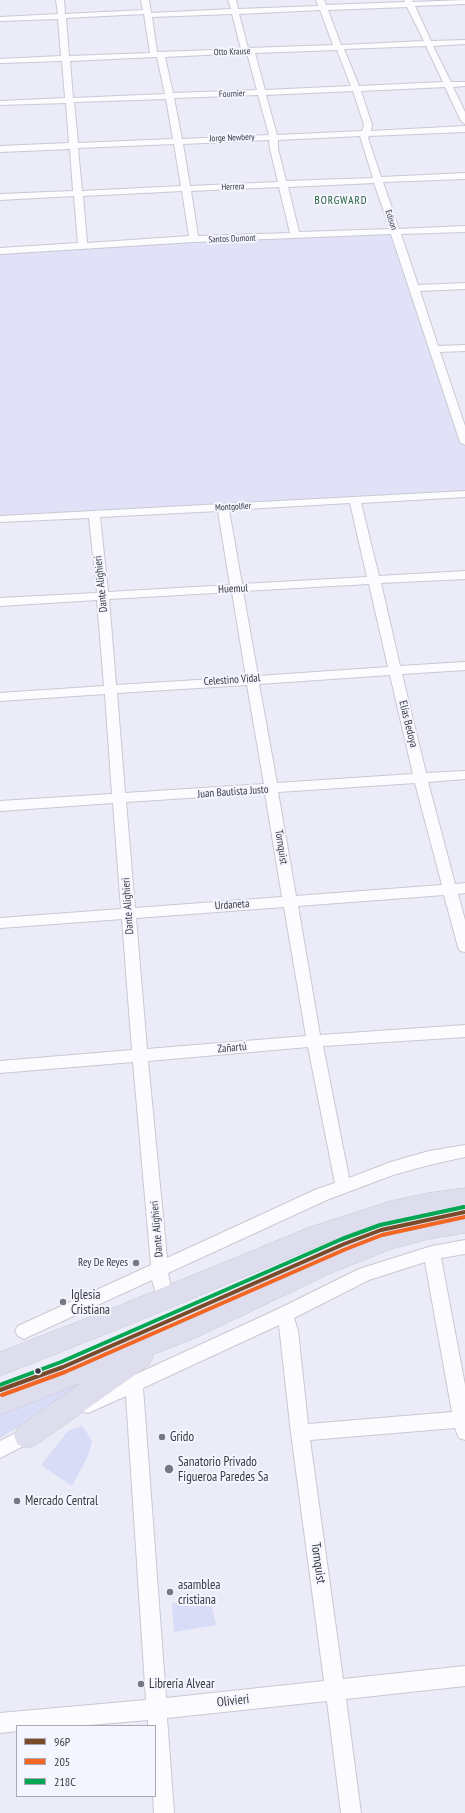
<!DOCTYPE html>
<html>
<head>
<meta charset="utf-8">
<style>
	body { margin:0 }
	#map { position:relative; width:465px; height:1813px; overflow:hidden; background:#ebecf8; font-family:"PT Sans Narrow",sans-serif }
	canvas { display:block }
	.legend { position:absolute; left:16px; top:1725px; width:140px; height:72px; box-sizing:border-box; background:#f5f5ff; border:1px solid #a9a9b3; margin:0; padding:5px 7px; list-style:none; font-size:12px; color:#373841 }
	.legend li { display:flex; align-items:center; gap:8px; height:20px }
	.legend b { width:20px; border:1px solid #a9a9b3 }
</style>
</head>
<body>
<div id="map">
<canvas width="465" height="1813"></canvas>
<ul class="legend">
<li><b style="height:5px;background:#7a4b2a"></b>96P</li>
<li><b style="height:5px;background:#f26522"></b>205</li>
<li><b style="height:5px;background:#00a651"></b>218C</li>
</ul>
</div>
<script>
const context = document.querySelector('canvas').getContext('2d');
context.lineJoin = 'round';
function paint(path, color) { context.fillStyle = color; context.fill(path, 'evenodd'); }
const poly = rows => new Path2D(rows.map(r => 'M' + r).join(''));
function strokePath(path, color, width, dash) { context.strokeStyle = color; context.lineWidth = width; context.lineCap = dash ? 'butt' : 'round'; context.setLineDash(dash || []); context.stroke(path); }
function drawText(font, color, halo, rows, align = 'center') {
  context.font = font + ' "PT Sans Narrow",sans-serif'; context.lineWidth = 4; context.setLineDash([]); context.textBaseline = 'middle'; context.strokeStyle = halo; context.fillStyle = color; for (const [text, x, y, turn = 0] of rows) {
    context.save(); context.translate(x, y); context.rotate((+turn || 0) * Math.PI / 180); context.textAlign = isNaN(turn) ? turn : align; if (halo) context.strokeText(text, 0, 0); context.fillText(text, 0, 0); context.restore();
  }
}
const built = poly([
	[395,232,465,442,465,494,0,519,0,251,83,245]
]);
const green = poly([
	[111,1368,50,1409,0,1438,0,1410],
	[82,1425,92,1441,88,1456,72,1486,41,1465,68,1431],
	[211,1602,216,1625,174,1632,172,1603]
]);
const minor = poly([
	[56,0,64,0,65,14,143,10,141,0,149,0,151,13,231,9,228,0,236,0,238,9,318,6,316,0,324,0,326,5,405,2,404,0,412,0,413,2,465,0,465,4,415,6,431,41,465,40,465,44,433,46,451,82,465,82,465,86,453,87,465,112,465,124,461,121,445,87,361,91,372,125,371,131,465,126,465,132,369,136,368,138,381,177,465,173,465,179,383,182,399,229,465,226,465,232,401,234,418,285,465,283,465,289,420,291,438,346,465,345,465,351,440,352,465,426,465,445,460,442,391,234,193,242,0,254,0,248,78,243,74,196,0,200,0,194,73,191,70,149,0,152,0,146,69,143,66,103,0,105,0,101,65,98,62,61,0,63,0,59,61,56,58,19,0,21,0,17,58,14,56,0],
	[407,7,424,41,341,45,328,10,407,7],
	[320,10,333,45,248,48,239,14,320,10],
	[144,14,150,53,69,56,66,18,144,14],
	[232,14,241,49,157,52,152,17,232,14],
	[426,46,443,82,359,86,344,49,426,46],
	[337,50,351,86,265,90,255,53,337,50],
	[245,53,247,53,257,90,173,93,165,57,245,53],
	[155,57,157,57,165,94,73,98,70,61,155,57],
	[353,91,364,125,362,131,277,135,266,95,353,91],
	[258,95,269,135,182,139,174,98,258,95],
	[166,99,173,139,78,143,74,102,166,99],
	[360,136,373,178,286,181,278,149,278,140,360,136],
	[269,140,270,149,278,182,190,186,183,144,269,140],
	[174,144,181,186,82,191,78,148,174,144],
	[374,183,390,229,299,232,288,187,374,183],
	[279,187,290,233,198,236,191,191,279,187],
	[182,191,189,236,87,243,83,196,182,191],
	[465,491,465,497,361,503,379,576,465,571,465,579,381,583,400,666,465,662,465,670,402,674,426,773,465,771,465,779,428,782,455,884,465,883,465,893,458,894,465,920,465,952,460,951,458,947,444,895,298,906,320,1035,465,1025,465,1037,323,1046,349,1178,391,1162,429,1151,465,1145,465,1157,429,1165,393,1175,329,1199,168,1273,173,1298,171,1303,165,1305,159,1303,152,1280,30,1336,24,1339,18,1336,15,1331,18,1326,151,1265,133,1062,0,1073,0,1061,132,1050,122,919,0,928,0,918,121,909,113,803,0,811,0,801,112,794,105,694,0,701,0,693,104,686,97,600,0,606,0,598,97,593,89,518,0,522,0,516,465,491],
	[350,503,367,577,242,584,229,510,350,503],
	[218,511,230,585,108,592,100,517,218,511],
	[369,584,388,667,258,676,243,591,369,584],
	[232,592,246,677,116,685,109,599,232,592],
	[390,675,413,774,277,783,259,684,390,675],
	[247,685,264,784,125,793,117,693,247,685],
	[415,783,442,885,296,896,278,792,415,783],
	[265,793,282,897,135,908,126,802,265,793],
	[284,907,306,1036,147,1049,136,918,284,907],
	[308,1047,335,1183,317,1189,167,1258,148,1061,308,1047],
	[465,1240,465,1254,441,1258,465,1385,465,1440,459,1438,455,1428,310,1440,343,1679,465,1666,465,1686,346,1699,361,1813,341,1813,327,1701,167,1718,174,1813,154,1813,153,1796,155,1796,155,1726,148,1726,148,1720,77,1726,17,1726,17,1731,0,1733,0,1713,146,1700,126,1396,88,1413,82,1411,79,1405,82,1399,278,1309,359,1269,432,1246,465,1240],
	[425,1262,452,1412,308,1424,298,1331,294,1318,369,1280,425,1262],
	[279,1325,291,1433,324,1681,166,1698,143,1388,279,1325],
	[33,1424,39,1426,42,1432,39,1438,0,1458,0,1441,33,1424]
]);
const highway = poly([
	[465,1188,465,1208,428,1213,391,1221,325,1243,141,1320,0,1376,0,1352,123,1304,310,1227,391,1201,428,1193,465,1188],
	[465,1213,465,1233,429,1239,391,1249,364,1260,331,1273,195,1338,152,1355,153,1357,149,1365,36,1445,27,1448,18,1445,14,1436,18,1427,81,1383,0,1415,0,1391,177,1322,313,1257,346,1244,390,1228,429,1219,465,1213]
]);
const bus1 = poly([
	[0,1390,63,1367,344,1244,381,1230,465,1212]
]);
const bus2 = poly([
	[2,1395,65,1372,346,1249,382,1235,465,1217]
]);
const bus3 = poly([
	[0,1385,61,1362,342,1239,380,1225,464,1207]
]);
const markers = [
	[136,1263,4,"#767781"],
	[63,1302,4,"#767781"],
	[38,1371,3.5,"#373841"],
	[162,1437,4,"#767781"],
	[169,1469,5,"#767781"],
	[17,1501,4,"#767781"],
	[170,1592,4,"#767781"],
	[141,1684,4,"#767781"]
];
const farStreetnames = [
	["Otto Krause",232,52,-2],
	["Fournier",232,94,-2],
	["Jorge Newbery",232,138,-2],
	["Herrera",233,187,-2],
	["Edison",391,220,72],
	["Santos Dumont",232,239,-2],
	["Montgolfier",233,507,-3]
];
const farQuarternames = [
	["BORGWARD",341,201]
];
const streetNames = [
	["Dante Alighieri",101,584,-96],
	["Huemul",233,589,-3],
	["Celestino Vidal",232,680,-4],
	["Elías Bedoya",408,724,76],
	["Juan Bautista Justo",233,792,-4],
	["Tornquist",281,847,81],
	["Urdaneta",232,905,-4],
	["Dante Alighieri",128,906,-94],
	["Zañartú",232,1048,-5],
	["Dante Alighieri",157,1229,-95]
];
const poiNames = [
	["Rey De Reyes",128,1263]
];
const nearPoinames = [
	["Iglesia",71,1295],
	["Cristiana",71,1310],
	["Grido",170,1437],
	["Sanatorio Privado",178,1462],
	["Figueroa Paredes Sa",178,1477],
	["Mercado Central",25,1501],
	["asamblea",178,1585],
	["cristiana",178,1600],
	["Librería Alvear",149,1684]
];
const nearStreetnames = [
	["Tornquist",318,1563,82],
	["Olivieri",233,1701,-6]
];
paint(built, '#e1e2f8');
paint(green, '#d9dcf6');
strokePath(minor, '#c9c9d3', 2);
strokePath(highway, '#c8c8cf', 1);
paint(minor, '#fcfcfe');
paint(highway, '#dddded');
strokePath(bus1, '#7a4b2a', 4);
strokePath(bus2, '#f26522', 4);
strokePath(bus3, '#00a651', 4);
for (const [x, y, r, color] of markers) { const dot = new Path2D(); dot.arc(x, y, r, 0, 2 * Math.PI); context.fillStyle = color; context.fill(dot); strokePath(dot, '#f5f5ff', 1.5); }
drawText('9px', '#373841', '#f5f5ff', farStreetnames);
context.letterSpacing = '1px';
drawText('11px', '#1d6133', '#f5f5ff', farQuarternames);
context.letterSpacing = '0px';
drawText('11px', '#373841', '#f5f5ff', streetNames);
drawText('11px', '#373841', '#f5f5ff', poiNames, 'right');
drawText('13px', '#373841', '#f5f5ff', nearPoinames, 'left');
drawText('13px', '#373841', '#f5f5ff', nearStreetnames);
</script>
</body>
</html>
